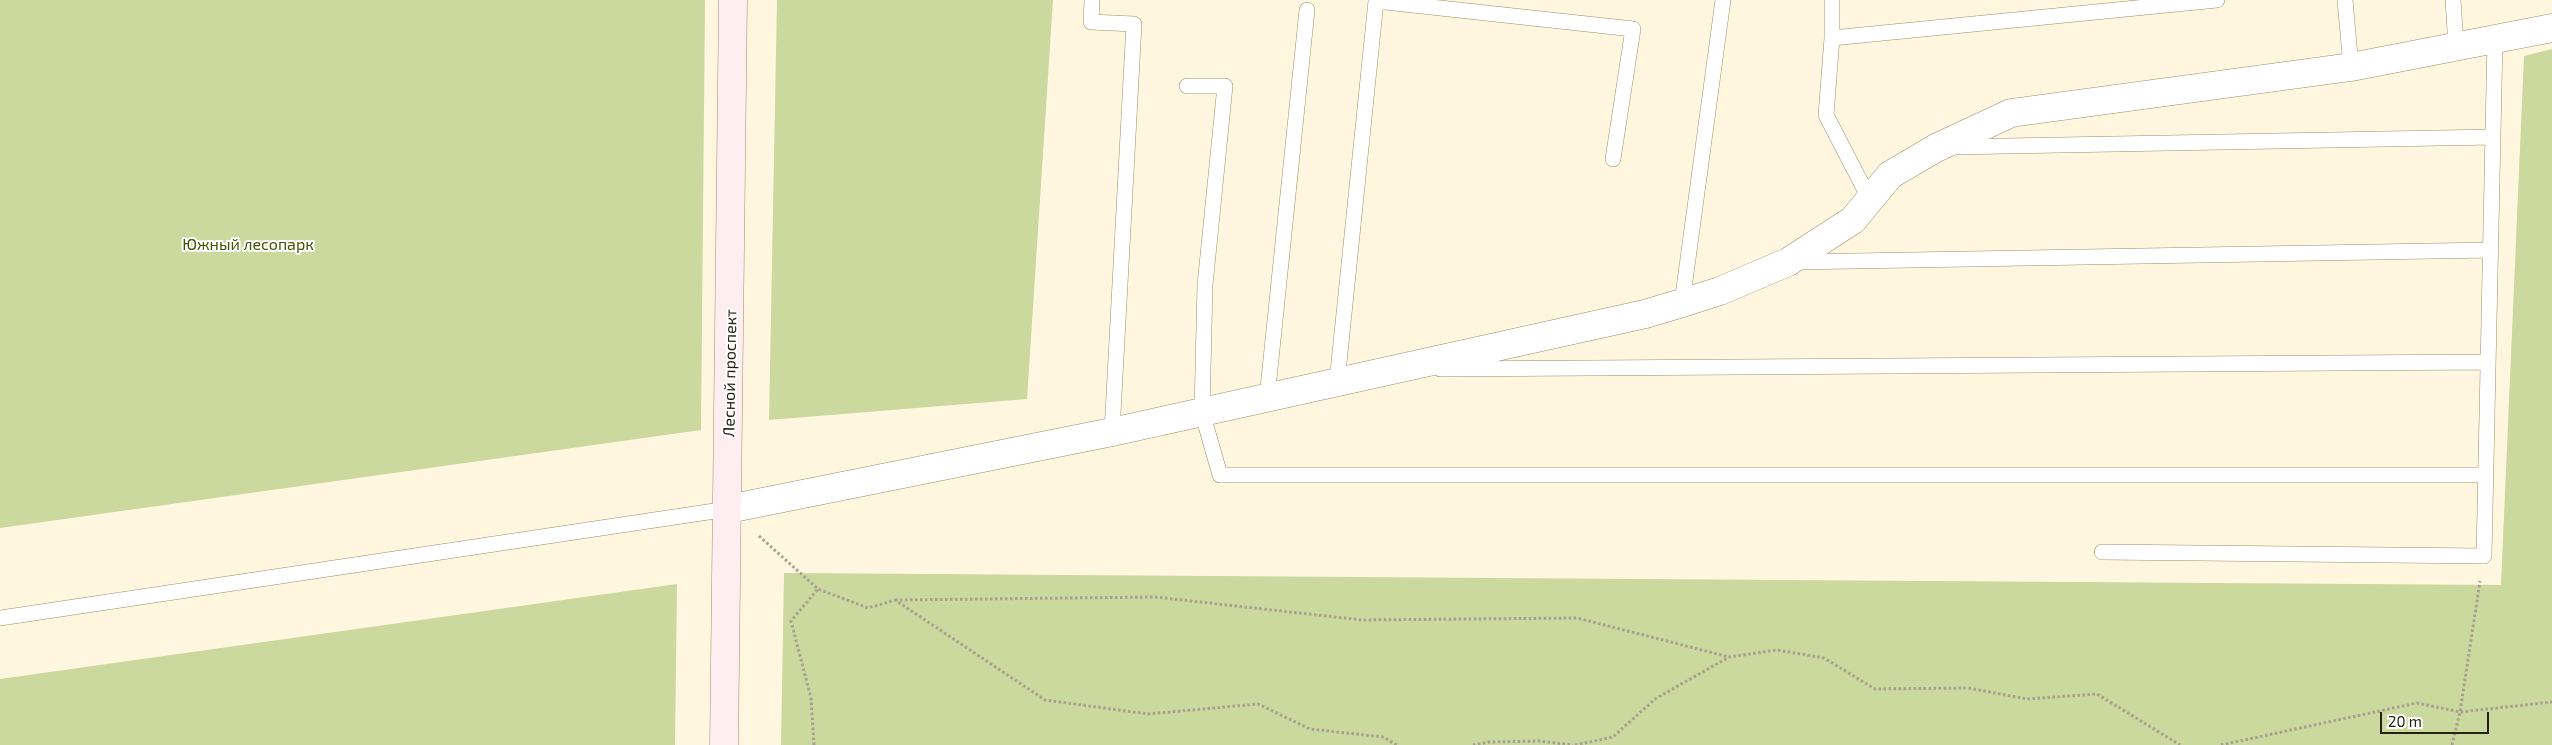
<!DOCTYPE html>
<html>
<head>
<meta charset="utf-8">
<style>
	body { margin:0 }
	#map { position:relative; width:2552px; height:745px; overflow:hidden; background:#fff6e0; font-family:"Exo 2",sans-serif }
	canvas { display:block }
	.scale { position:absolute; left:2380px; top:712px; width:109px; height:22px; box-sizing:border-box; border:2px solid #252012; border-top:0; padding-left:6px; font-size:15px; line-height:18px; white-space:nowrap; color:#252012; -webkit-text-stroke:4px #fff; paint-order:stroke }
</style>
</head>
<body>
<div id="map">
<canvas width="2552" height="745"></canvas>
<div class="scale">20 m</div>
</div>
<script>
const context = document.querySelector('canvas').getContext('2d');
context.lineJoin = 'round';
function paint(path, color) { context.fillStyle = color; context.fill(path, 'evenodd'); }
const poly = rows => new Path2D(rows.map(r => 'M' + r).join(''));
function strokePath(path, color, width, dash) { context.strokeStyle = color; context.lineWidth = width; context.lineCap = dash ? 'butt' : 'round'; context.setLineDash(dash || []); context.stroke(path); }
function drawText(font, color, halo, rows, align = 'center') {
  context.font = font + ' "Exo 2",sans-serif'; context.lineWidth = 4; context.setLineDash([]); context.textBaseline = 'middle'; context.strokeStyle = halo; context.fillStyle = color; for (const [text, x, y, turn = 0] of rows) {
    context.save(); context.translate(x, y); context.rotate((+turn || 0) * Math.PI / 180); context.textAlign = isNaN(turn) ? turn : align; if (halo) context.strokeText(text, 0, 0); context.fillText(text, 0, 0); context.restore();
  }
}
const green = poly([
	[0,0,705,0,701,430,0,528],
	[777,0,1053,0,1027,399,769,420],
	[2552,49,2552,745,781,745,784,573,2501,585,2524,56],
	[677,584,675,745,0,745,0,679]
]);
const path = poly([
	[759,536,818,589,868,608,895,600,1045,700,1148,714,1258,704,1310,729,1383,737,1397,745],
	[895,600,1155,597,1362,620,1577,618,1729,657],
	[814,745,811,698,791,621,818,589],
	[1473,745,1489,742,1539,741,1573,745],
	[1575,745,1613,737,1655,699,1729,657,1777,650,1824,658,1875,689,1968,688,2027,699,2097,694,2180,745],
	[2221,745,2417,703,2460,712,2552,702],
	[2452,745,2460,712,2480,581]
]);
const service = poly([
	[1092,0,1091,22,1134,24,1112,432],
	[1832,0,1832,38,1826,115,1870,200],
	[2345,0,2351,67],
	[2453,0,2456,46],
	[1832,38,2217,0],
	[1187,86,1225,86,1205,285,1202,412,1220,475,2486,475],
	[1952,147,2493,137],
	[1795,262,2491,250],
	[1682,303,1723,0],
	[1440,369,2488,362],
	[1337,382,1376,1,1633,29,1613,159],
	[1267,398,1307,10],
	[2102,552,2484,556,2495,39],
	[0,618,728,509]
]);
const tertiary = poly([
	[728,509,1112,432,1645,314,1682,303,1720,291,1788,262,1853,220,1890,175,1936,148,2011,113,2351,67,2552,28]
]);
const secondary = poly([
	[724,745,733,0]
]);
const parkNames = [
	["Южный лесопарк",248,245]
];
const streetNames = [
	["Лесной проспект",730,373,-89]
];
paint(green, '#cbd89e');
strokePath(service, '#9b8d6b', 16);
strokePath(tertiary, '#9b8d6b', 29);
strokePath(secondary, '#9b8d6b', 29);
strokePath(path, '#a8a08d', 3, [2.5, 2.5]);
strokePath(service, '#fff', 15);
strokePath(tertiary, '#fff', 28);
strokePath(secondary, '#feeef1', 28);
drawText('16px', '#475205', '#fff', parkNames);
drawText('16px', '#252012', '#fff', streetNames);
</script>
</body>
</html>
